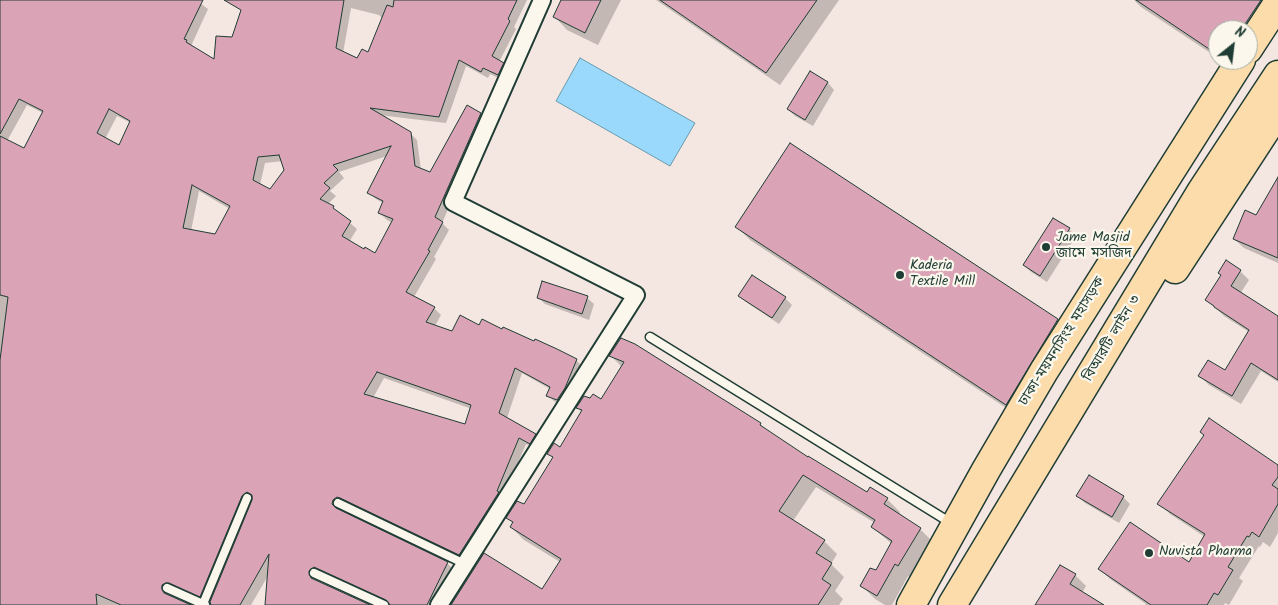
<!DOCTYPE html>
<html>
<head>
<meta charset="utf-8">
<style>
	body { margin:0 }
	#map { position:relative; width:1278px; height:605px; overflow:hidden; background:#f4e6e1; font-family:Kalam,sans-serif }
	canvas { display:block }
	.north { position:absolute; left:1208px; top:20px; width:50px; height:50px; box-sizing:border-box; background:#fbf7ec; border:1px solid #a3ada2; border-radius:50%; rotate:29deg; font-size:14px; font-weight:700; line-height:20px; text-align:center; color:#1f3d34 }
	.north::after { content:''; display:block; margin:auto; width:18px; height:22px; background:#1f3d34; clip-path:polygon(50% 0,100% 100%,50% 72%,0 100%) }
</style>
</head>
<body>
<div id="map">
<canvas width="1278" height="605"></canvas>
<div class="north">N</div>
</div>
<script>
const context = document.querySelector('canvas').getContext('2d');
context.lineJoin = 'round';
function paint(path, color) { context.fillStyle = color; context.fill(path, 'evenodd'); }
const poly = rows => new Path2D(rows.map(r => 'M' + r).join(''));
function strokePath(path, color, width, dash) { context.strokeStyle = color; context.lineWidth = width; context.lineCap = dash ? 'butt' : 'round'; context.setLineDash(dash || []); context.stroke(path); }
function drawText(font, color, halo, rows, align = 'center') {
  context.font = font + ' Kalam,"Noto Sans Bengali",sans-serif'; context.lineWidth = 4.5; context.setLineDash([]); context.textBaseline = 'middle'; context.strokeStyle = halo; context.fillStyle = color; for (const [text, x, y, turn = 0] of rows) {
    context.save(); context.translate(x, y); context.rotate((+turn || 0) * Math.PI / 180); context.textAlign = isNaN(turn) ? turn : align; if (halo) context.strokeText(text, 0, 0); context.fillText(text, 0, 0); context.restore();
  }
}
const water = poly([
	[580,58,695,123,670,166,556,101,580,58]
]);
const shadow = poly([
	[0,0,196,0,208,9,191,46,215,61,233,38,245,27,240,0,527,0,514,27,516,29,499,62,510,71,505,81,490,74,488,78,466,66,446,123,379,115,410,133,417,140,421,170,430,174,480,114,487,121,442,223,449,230,434,257,436,259,414,297,434,308,441,315,435,326,452,333,480,326,576,360,583,367,565,406,555,402,548,395,550,389,522,373,507,418,535,435,542,442,537,450,526,444,503,498,466,561,340,507,339,511,447,563,454,570,437,605,389,605,324,574,318,575,315,578,315,581,367,605,266,605,269,574,251,605,220,605,254,499,249,503,207,602,190,595,185,590,176,585,174,589,170,591,169,598,165,605,0,605],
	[351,8,379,15,383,19,368,54,357,60,343,53],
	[27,105,43,113,24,150,7,141],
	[117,116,131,123,119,147,105,139],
	[387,156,369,192,376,199,383,203,380,213,387,220,393,223,376,255,349,242,357,229,328,204,336,196,330,191,344,178,339,172],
	[283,161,286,170,270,191,260,185,265,163],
	[199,191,230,209,216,236,191,231],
	[384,378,472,409,466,426,373,398],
	[562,0,621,0,598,45,567,30,554,16],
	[656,0,839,0,780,85],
	[1134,0,1278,0,1248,30,1218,30,1218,58,1141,7],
	[810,72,828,83,834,90,813,126,795,116,788,109],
	[791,145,1057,320,1071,334,1020,417,750,240,737,227],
	[1278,180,1278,263,1244,248,1234,239,1256,216],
	[1069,229,1076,236,1047,282,1031,272,1024,265],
	[1240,271,1249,280,1240,294,1278,318,1278,382,1261,371,1241,404,1209,385,1200,376,1225,372,1249,332,1224,316,1207,300],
	[752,276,785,298,792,305,779,324,746,302,740,295],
	[538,297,587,298,594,304,589,320,545,304],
	[621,339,760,424,770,433,808,459,868,493,871,489,887,499,900,512,899,515,920,529,933,542,911,578,908,576,892,605,885,605,875,599,862,586,876,572,892,544,872,527,875,523,816,487,793,521,824,541,837,554,831,564,844,577,835,591,843,599,839,605,453,605,543,590,560,562,524,540,511,527,513,524,508,518,524,506,554,459,549,453,560,449,583,413,578,408,601,401,622,367,611,356],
	[1201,432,1278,466,1278,533,1270,547,1263,542,1260,547,1259,546,1239,578,1243,581,1229,605,1225,603,1224,605,1145,605,1146,604,1110,579,1099,568,1189,563,1205,537,1170,514,1159,503,1205,436],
	[1089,477,1123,497,1130,504,1119,523,1085,503,1078,496],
	[1075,575,1086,586,1082,593,1101,605,1036,605]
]);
const building = poly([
	[0,0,203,0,184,39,187,40,186,42,214,59,216,36,232,37,241,10,224,0,344,0,336,48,357,58,362,49,368,52,387,5,393,7,394,0,517,0,508,19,510,21,492,56,504,63,498,75,483,68,481,72,459,60,439,117,370,108,411,132,415,166,430,172,467,105,481,113,435,217,443,222,428,250,430,251,406,292,435,307,426,322,452,331,460,315,479,325,482,319,502,329,503,327,534,341,535,339,557,349,577,359,565,388,557,400,546,396,550,387,515,368,499,413,536,434,530,444,519,438,497,491,499,492,459,555,340,498,337,497,333,500,332,504,336,508,448,562,427,605,390,605,386,600,314,567,309,571,311,578,370,605,265,605,269,554,240,605,211,605,210,602,252,500,252,495,247,492,242,496,200,597,169,583,166,583,162,585,162,589,164,593,191,605,121,605,96,594,97,605,0,605,0,360,8,297,0,295,0,136,24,148,43,111,19,99,0,134,0,0],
	[109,109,130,121,119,145,97,133,109,109],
	[391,146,367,193,383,201,378,213,393,219,375,253,365,247,364,249,342,236,351,221,333,208,334,206,320,199,330,188,324,183,338,170,333,165,391,146],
	[279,155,284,170,270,189,253,180,258,157,279,155],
	[192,185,230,206,215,234,183,228,192,185],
	[377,372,471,405,465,424,364,394,377,372],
	[561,0,601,0,585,33,553,17,561,0],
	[660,0,817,0,766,73,660,0],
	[1136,0,1261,0,1241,30,1218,30,1218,55,1136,0],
	[810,71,828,82,805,120,787,109,810,71],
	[790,143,1058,319,1006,405,735,227,790,143],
	[1278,177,1278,258,1233,239,1245,210,1256,215,1278,177],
	[1053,218,1070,228,1040,276,1023,265,1053,218],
	[1226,260,1241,270,1231,286,1278,316,1278,380,1251,363,1232,396,1198,376,1208,360,1225,370,1249,330,1214,307,1214,306,1205,300,1221,275,1218,273,1226,260],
	[752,275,786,297,772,318,738,296,752,275],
	[542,281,588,296,582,314,537,298,542,281],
	[621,338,635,344,761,423,760,425,808,457,808,456,867,492,870,487,888,498,884,504,921,528,898,566,895,564,877,596,860,586,870,568,876,570,892,541,871,527,875,520,803,475,779,511,825,540,816,553,832,563,822,579,831,585,818,605,451,605,484,553,542,589,561,559,510,527,513,522,506,518,517,501,524,504,553,457,547,454,554,443,560,447,582,410,576,408,584,396,590,398,593,394,601,399,624,362,609,356,621,338],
	[1209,418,1278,465,1278,477,1272,485,1278,489,1278,504,1259,537,1252,532,1249,537,1247,536,1228,567,1233,570,1218,595,1214,593,1207,605,1151,605,1098,569,1130,522,1189,562,1205,534,1157,504,1204,435,1200,432,1209,418],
	[1089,475,1124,496,1112,517,1076,496,1089,475],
	[1060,565,1076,574,1070,584,1104,605,1035,605,1060,565]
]);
const lane = poly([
	[650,337,951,523],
	[338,503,465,564],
	[314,573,384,605],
	[167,588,205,605],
	[203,604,247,498]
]);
const street = poly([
	[439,605,636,295,453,202,542,0]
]);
const highway = poly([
	[1248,49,1278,3],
	[1175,269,1278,111],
	[911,605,986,470,1044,371,1241,60],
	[952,605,1201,192,1278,75]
]);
const markers = [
	[1046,247,5,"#1f3d34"],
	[900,275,5,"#1f3d34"],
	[1149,553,5,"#1f3d34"]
];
const poiNames = [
	["Jame Masjid",1056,239],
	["জামে মসজিদ",1056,255],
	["Kaderia",910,267],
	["Textile Mill",910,283],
	["Nuvista Pharma",1159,553]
];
const streetNames = [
	["বিআরটি লাইন ৩",1113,339,-59],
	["ঢাকা-ময়মনসিংহ মহাসড়ক",1063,342,-58]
];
paint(water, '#9ad9fc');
strokePath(water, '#699bac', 1);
paint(shadow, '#0003');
paint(building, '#daa3b6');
strokePath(building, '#1f3d34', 1);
strokePath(lane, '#1f3d34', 11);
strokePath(street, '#1f3d34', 20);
strokePath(highway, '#1f3d34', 31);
strokePath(lane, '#fbf7ec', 8);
strokePath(street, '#fbf7ec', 16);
strokePath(highway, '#fddcac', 28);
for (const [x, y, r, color] of markers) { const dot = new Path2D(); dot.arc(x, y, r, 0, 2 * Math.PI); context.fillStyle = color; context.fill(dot); strokePath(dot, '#fbf7ec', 2); }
drawText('14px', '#1f3d34', '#fbf7ec', poiNames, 'left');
drawText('14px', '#1f3d34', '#fbf7ec', streetNames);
</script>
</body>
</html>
